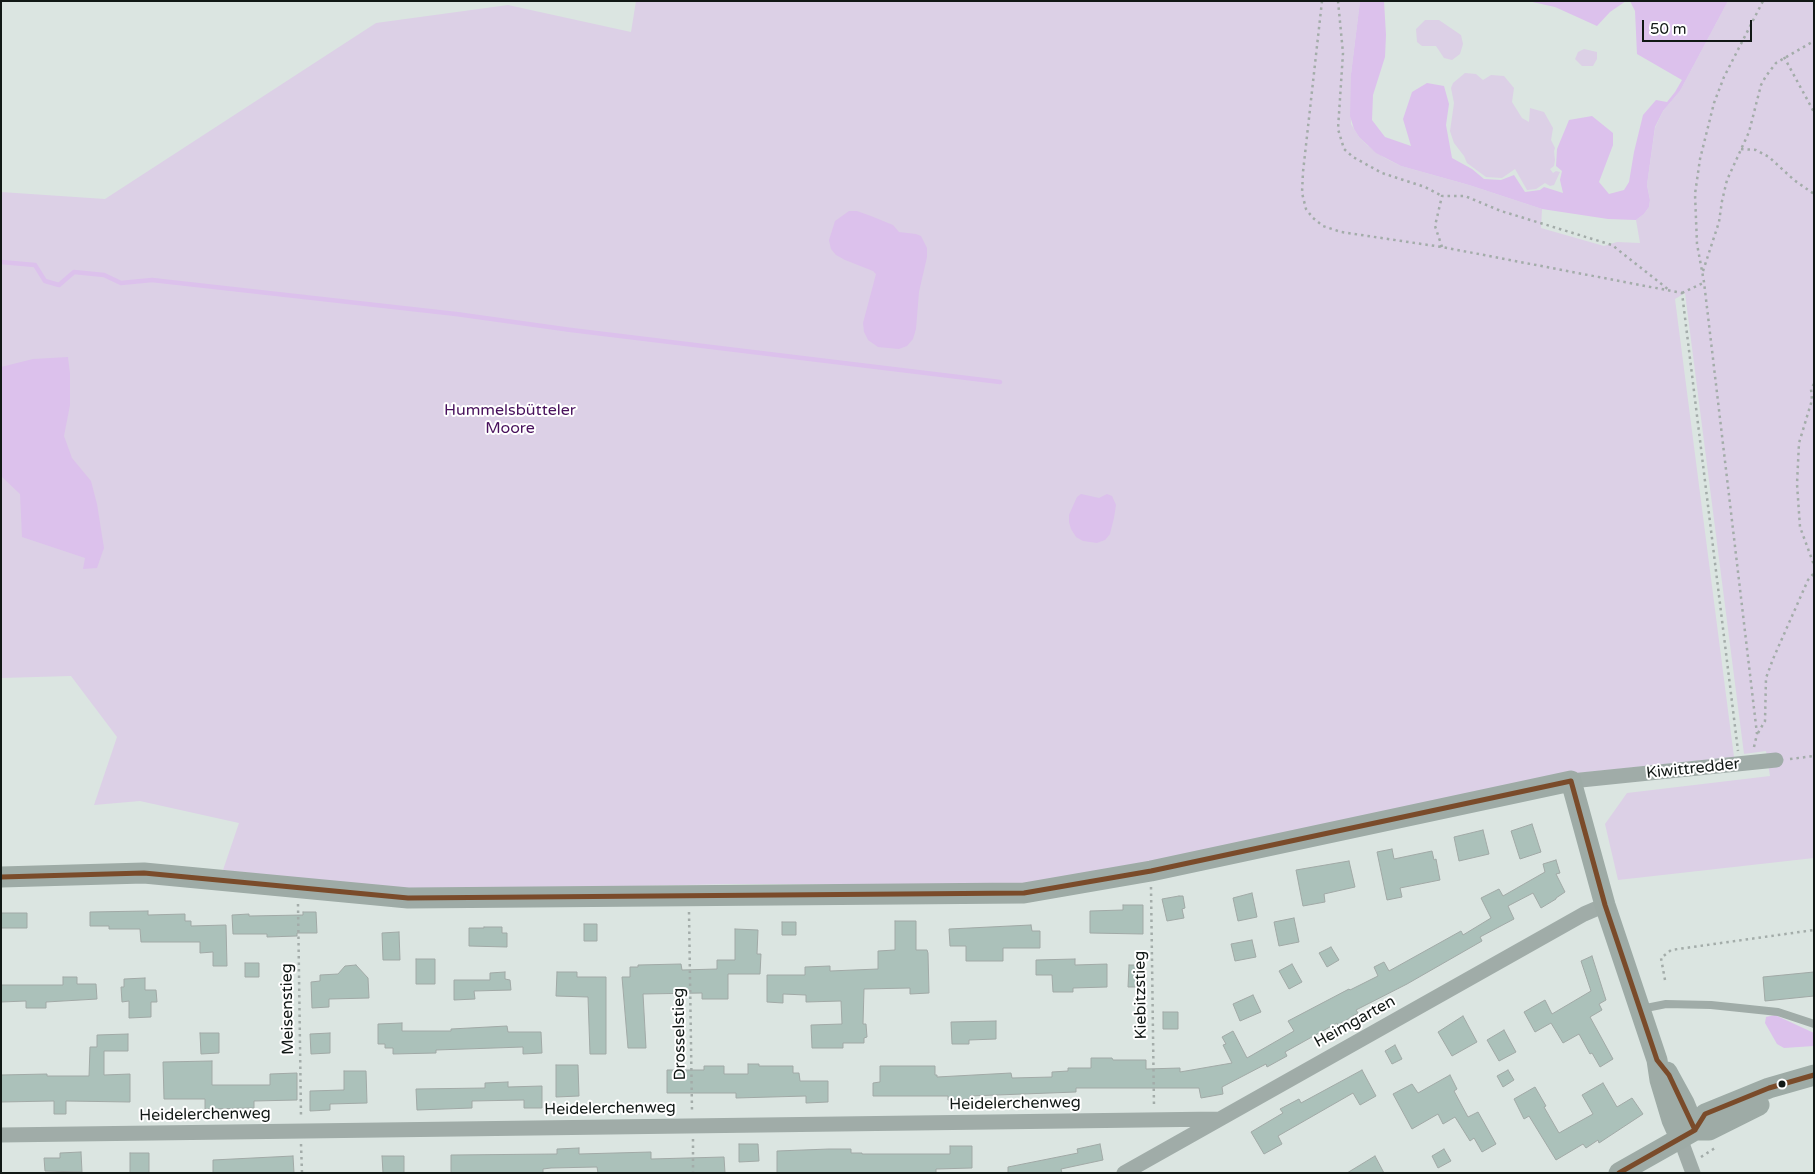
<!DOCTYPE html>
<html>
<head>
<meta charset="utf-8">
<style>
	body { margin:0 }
	#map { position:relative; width:1815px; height:1174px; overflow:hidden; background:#dbe5e1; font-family:"Varela Round",sans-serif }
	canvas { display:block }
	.frame { position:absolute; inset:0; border:2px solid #111815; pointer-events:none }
	.scale { position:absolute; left:1642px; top:20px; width:110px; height:22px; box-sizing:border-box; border:2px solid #111815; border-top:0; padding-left:6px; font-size:15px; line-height:18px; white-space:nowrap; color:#111815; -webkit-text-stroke:4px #fff; paint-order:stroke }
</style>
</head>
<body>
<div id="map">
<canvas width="1815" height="1174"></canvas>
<div class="frame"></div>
<div class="scale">50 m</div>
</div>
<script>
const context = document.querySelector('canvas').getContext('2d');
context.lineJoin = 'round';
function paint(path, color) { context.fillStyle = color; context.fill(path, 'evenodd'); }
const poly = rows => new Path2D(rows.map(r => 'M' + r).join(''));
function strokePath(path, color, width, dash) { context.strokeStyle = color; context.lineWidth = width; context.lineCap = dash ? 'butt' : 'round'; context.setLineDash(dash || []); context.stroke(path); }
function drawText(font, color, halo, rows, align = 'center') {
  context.font = font + ' "Varela Round",sans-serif'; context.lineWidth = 4; context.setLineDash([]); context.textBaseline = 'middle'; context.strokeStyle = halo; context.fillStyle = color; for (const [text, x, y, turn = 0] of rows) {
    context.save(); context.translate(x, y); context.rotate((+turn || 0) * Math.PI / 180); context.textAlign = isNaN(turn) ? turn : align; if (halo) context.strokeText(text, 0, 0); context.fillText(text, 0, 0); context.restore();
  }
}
const green = poly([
	[636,1,1360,1,1351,74,1351,124,1359,137,1367,145,1385,158,1401,166,1469,185,1542,209,1541,228,1604,246,1617,242,1640,243,1636,220,1644,214,1649,207,1650,200,1647,185,1655,128,1663,111,1680,91,1728,1,1814,1,1814,858,1618,880,1605,824,1627,793,1770,776,1766,751,1744,754,1685,293,1675,299,1734,757,1569,774,1109,871,1025,884,729,884,409,891,223,870,239,823,140,801,94,805,117,737,71,676,1,678,1,192,105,199,376,23,508,5,631,32],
	[1425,20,1439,20,1461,35,1463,44,1460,54,1452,60,1444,58,1436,46,1422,46,1417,42,1416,29],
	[1584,49,1597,52,1597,59,1593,66,1582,66,1575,59,1578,52],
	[1465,73,1476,74,1483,80,1491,75,1504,76,1514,88,1512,102,1522,118,1529,122,1530,108,1544,112,1553,128,1551,140,1555,148,1554,151,1555,160,1554,166,1550,169,1553,173,1556,171,1560,172,1554,185,1550,186,1545,183,1536,189,1527,190,1515,169,1502,178,1486,177,1467,163,1464,156,1454,143,1450,131,1454,103,1451,88,1453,83]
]);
const water = poly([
	[1360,1,1384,1,1386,35,1385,57,1373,95,1372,120,1385,137,1411,146,1403,119,1412,92,1427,83,1444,86,1449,104,1446,125,1452,158,1472,169,1484,179,1501,180,1514,175,1525,192,1540,190,1544,187,1563,193,1560,180,1562,171,1556,166,1557,149,1569,120,1592,116,1613,133,1613,145,1599,182,1609,194,1624,190,1629,182,1634,152,1643,115,1656,100,1667,102,1675,92,1682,80,1637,54,1635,11,1630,1,1728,1,1680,91,1663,111,1655,127,1647,185,1650,200,1649,207,1644,214,1636,220,1608,219,1542,209,1469,185,1401,166,1376,153,1359,137,1354,129,1350,116,1351,74],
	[1528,1,1626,1,1610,12,1597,26,1555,7],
	[849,211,857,211,871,216,893,225,899,232,916,234,921,236,927,248,927,257,919,292,916,329,913,339,907,346,899,349,878,347,868,340,864,332,863,323,876,274,873,271,845,260,836,255,831,249,829,240,835,221],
	[68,357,70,373,70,405,64,436,72,458,91,481,97,504,104,548,97,568,83,569,85,558,22,537,20,494,1,476,1,367,33,359],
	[1081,494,1099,498,1107,494,1112,496,1116,505,1114,518,1110,534,1105,540,1097,543,1083,541,1076,537,1071,529,1069,522,1069,515,1077,497],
	[1775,1015,1814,1033,1814,1046,1784,1048,1777,1044,1765,1023,1766,1017]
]);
const stream = poly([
	[1,262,35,265,45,281,59,285,74,272,104,275,121,283,152,280,456,314,571,330,1000,382]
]);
const building = poly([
	[1532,824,1541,852,1520,859,1511,831,1532,824],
	[1483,830,1489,854,1459,861,1454,837,1483,830],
	[1392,849,1394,859,1432,851,1434,860,1436,859,1440,880,1400,888,1402,897,1387,900,1377,852,1392,849],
	[1556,860,1560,873,1556,874,1565,892,1556,898,1556,899,1541,908,1533,893,1508,906,1514,919,1480,937,1482,941,1407,984,1356,1010,1358,1013,1338,1025,1337,1023,1285,1052,1287,1056,1267,1067,1266,1064,1222,1087,1223,1094,1201,1098,1199,1088,1076,1088,1076,1092,970,1096,970,1099,948,1100,948,1096,873,1096,873,1083,880,1082,880,1066,935,1066,935,1075,937,1075,937,1077,1011,1073,1012,1078,1052,1077,1052,1072,1068,1071,1068,1068,1091,1068,1091,1058,1112,1058,1113,1060,1146,1060,1146,1069,1180,1068,1180,1072,1232,1063,1223,1045,1226,1044,1222,1037,1233,1031,1247,1058,1294,1031,1288,1021,1349,989,1350,990,1378,976,1374,967,1384,962,1389,971,1461,931,1463,935,1491,918,1481,898,1499,889,1503,896,1545,872,1543,864,1556,860],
	[1349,861,1355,887,1324,894,1325,902,1303,906,1296,870,1349,861],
	[1252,893,1257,917,1238,921,1233,898,1252,893],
	[1179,896,1183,896,1185,908,1182,909,1184,918,1167,921,1162,899,1179,896],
	[1123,905,1143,905,1143,934,1090,933,1090,911,1123,910,1123,905],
	[148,911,148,915,185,914,185,921,191,921,191,926,226,925,227,966,213,966,213,952,200,953,200,942,141,942,140,929,109,929,109,926,90,926,90,912,148,911],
	[303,912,316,912,317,933,297,933,297,936,267,937,267,934,233,934,232,915,249,914,249,916,303,915,303,912],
	[1,913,27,913,27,928,1,928,1,913],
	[1294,918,1299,942,1279,946,1274,922,1294,918],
	[895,921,916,921,916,950,927,950,928,953,929,993,910,994,910,988,864,989,863,1024,866,1024,867,1037,864,1038,864,1043,843,1043,843,1048,812,1048,811,1025,842,1024,841,1001,806,1002,806,995,783,994,783,1003,767,1002,767,975,805,975,805,967,830,966,830,971,878,969,878,951,895,950,895,921],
	[782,922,796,922,796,935,782,935,782,922],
	[584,924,597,924,597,941,584,941,584,924],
	[1031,925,1032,931,1040,931,1040,948,1003,948,1003,961,966,961,966,946,950,946,949,929,1031,925],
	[484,927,502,927,502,933,507,933,507,947,469,946,469,928,484,928,484,927],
	[735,929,758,930,757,954,761,954,760,974,728,974,728,999,702,999,702,993,643,994,646,1048,628,1048,622,977,630,977,630,967,638,967,638,965,681,964,682,970,717,969,717,960,735,960,735,929],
	[399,932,400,960,383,960,382,933,399,932],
	[1252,940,1256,957,1235,961,1231,944,1252,940],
	[1331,947,1339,960,1327,967,1319,953,1331,947],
	[1592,956,1606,1000,1599,1004,1602,1010,1590,1017,1613,1059,1600,1067,1592,1053,1590,1054,1579,1034,1563,1043,1551,1023,1535,1032,1524,1012,1545,1000,1552,1014,1591,991,1581,961,1592,956],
	[416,959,435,959,435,984,416,984,416,959],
	[1075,959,1075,965,1107,964,1107,987,1073,988,1073,992,1053,992,1052,975,1036,975,1036,960,1075,959],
	[245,963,259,963,259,977,245,977,245,963],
	[1292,964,1302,982,1289,989,1279,971,1292,964],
	[356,965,368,978,369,998,329,999,329,1007,312,1008,311,982,320,981,320,975,338,974,345,966,356,965],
	[1129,965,1144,965,1144,987,1128,987,1129,965],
	[505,972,505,979,510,980,511,990,474,991,475,999,454,1000,454,980,490,980,490,973,505,972],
	[557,972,577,972,577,977,606,977,606,1054,590,1054,588,997,556,996,557,972],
	[1814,972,1814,996,1765,1001,1763,977,1814,972],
	[63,977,77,977,77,984,96,984,97,999,46,1002,46,1008,26,1008,26,1001,1,1002,1,985,63,985,63,977],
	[145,978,145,990,156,990,157,1002,151,1002,151,1017,129,1018,129,1001,122,1002,121,987,124,987,124,979,145,978],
	[1253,995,1261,1012,1240,1021,1233,1004,1253,995],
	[1163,1012,1178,1012,1178,1029,1163,1029,1163,1012],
	[1463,1016,1477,1042,1452,1056,1438,1032,1463,1016],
	[996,1021,996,1039,969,1040,969,1044,952,1044,951,1022,996,1021],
	[402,1023,402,1031,451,1031,451,1029,507,1026,508,1032,541,1032,542,1053,523,1054,523,1047,436,1050,436,1053,393,1054,393,1048,385,1048,385,1044,378,1044,378,1024,402,1023],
	[1504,1030,1516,1052,1499,1061,1487,1040,1504,1030],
	[200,1033,219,1033,219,1053,201,1054,200,1033],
	[330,1033,330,1053,311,1054,310,1034,330,1033],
	[128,1034,128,1051,104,1051,104,1075,130,1074,130,1102,66,1101,66,1114,54,1114,54,1101,1,1102,1,1075,47,1074,47,1076,89,1076,90,1047,97,1047,97,1035,128,1034],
	[1395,1045,1402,1059,1392,1064,1385,1051,1395,1045],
	[212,1061,212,1085,270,1085,270,1074,297,1073,297,1100,254,1101,254,1108,205,1109,205,1099,164,1099,163,1062,212,1061],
	[748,1064,759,1064,759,1066,793,1066,793,1073,799,1073,800,1081,828,1081,828,1102,806,1103,806,1096,736,1098,736,1093,667,1093,667,1070,704,1070,704,1066,724,1066,724,1074,748,1074,748,1064],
	[556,1065,578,1065,579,1096,556,1097,556,1065],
	[1362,1070,1376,1096,1360,1105,1353,1093,1278,1136,1282,1144,1264,1154,1251,1132,1283,1113,1280,1109,1299,1099,1301,1103,1362,1070],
	[1508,1070,1514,1080,1503,1087,1497,1076,1508,1070],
	[344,1071,366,1071,367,1103,330,1104,330,1110,310,1111,310,1091,344,1090,344,1071],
	[1450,1075,1457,1089,1454,1091,1468,1117,1478,1112,1496,1144,1482,1152,1474,1138,1470,1141,1455,1117,1443,1124,1438,1114,1412,1129,1393,1094,1412,1084,1418,1093,1450,1075],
	[508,1082,508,1087,542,1086,542,1108,524,1108,524,1100,472,1101,472,1108,417,1110,416,1089,485,1088,485,1083,508,1082],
	[1603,1083,1617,1107,1632,1098,1643,1114,1599,1143,1598,1140,1586,1148,1583,1144,1556,1160,1529,1116,1524,1119,1514,1099,1535,1087,1546,1106,1544,1107,1559,1133,1593,1114,1582,1095,1603,1083],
	[739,1144,758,1144,759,1161,739,1162,739,1144],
	[1100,1144,1103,1160,1061,1169,1062,1173,1008,1173,1008,1167,1078,1153,1077,1149,1100,1144],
	[950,1146,972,1146,972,1168,936,1169,936,1173,777,1173,777,1151,829,1149,851,1149,851,1153,862,1153,862,1154,950,1154,950,1146],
	[579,1148,579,1154,651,1152,651,1159,724,1157,725,1173,598,1173,597,1167,551,1168,543,1169,543,1173,451,1173,451,1155,557,1154,557,1149,579,1148],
	[1444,1149,1451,1161,1438,1168,1432,1156,1444,1149],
	[81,1152,82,1172,45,1171,44,1158,60,1158,60,1153,81,1152],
	[130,1153,149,1153,149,1173,130,1173,130,1153],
	[293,1156,294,1173,213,1173,213,1160,293,1156],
	[382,1156,404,1156,404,1173,383,1173,382,1156],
	[1375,1156,1384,1173,1347,1173,1375,1156]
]);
const path = poly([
	[1322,1,1303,172,1302,193,1306,209,1313,218,1323,226,1341,232,1442,247,1682,293,1738,751],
	[1338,1,1343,53,1338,129,1344,149,1353,157,1382,173,1425,187,1442,196],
	[1784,57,1814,112],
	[1741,149,1756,150,1769,157,1794,180,1814,194],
	[1442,247,1435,226,1442,196,1465,196,1501,211,1612,245,1669,290],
	[1703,271,1719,222,1722,201,1727,180,1749,132,1761,85,1766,76,1776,63,1814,41],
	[1682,293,1703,283],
	[1814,384,1811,389,1812,400,1799,443,1797,484,1800,527,1814,565],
	[1758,733,1765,721,1766,678,1773,659,1808,580,1814,573],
	[1754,747,1757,734,1704,282,1697,244,1695,194,1700,159,1714,103,1724,77,1763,1],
	[1790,759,1814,756],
	[1151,887,1154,1107],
	[298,904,301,1116],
	[689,912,692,1111],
	[1665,980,1661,958,1671,950,1814,930],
	[693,1139,693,1173],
	[301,1144,302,1173],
	[1701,1157,1715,1148]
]);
const lane = poly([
	[1641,1009,1666,1004,1711,1005,1778,1012,1814,1024]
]);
const street = poly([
	[1571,781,1776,760],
	[1,1135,1219,1119],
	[1680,1138,1693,1173],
	[1124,1173,1584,914,1605,905]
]);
const secondary = poly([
	[1,877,144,873,408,898,1024,893,1151,871,1571,781,1605,905,1657,1060,1660,1080,1672,1120,1680,1138],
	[1667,1072,1684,1103,1695,1130],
	[1695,1130,1709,1130,1759,1105],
	[1619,1173,1695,1130,1705,1114,1710,1112,1769,1088,1814,1075]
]);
const bus1 = poly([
	[1,877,144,873,408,898,1024,893,1151,871,1571,781,1605,905,1657,1060,1669,1075,1695,1130],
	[1619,1173,1695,1130,1705,1114,1769,1088,1814,1075]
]);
const markers = [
	[1782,1084,4.5,"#111815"]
];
const parkNames = [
	["Hummelsbütteler",510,411],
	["Moore",510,429]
];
const streetNames = [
	["Kiwittredder",1693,769,-6],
	["Kiebitzstieg",1141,995,-91],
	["Meisenstieg",288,1009,-91],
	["Heimgarten",1355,1022,-29],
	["Drosselstieg",680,1034,-91],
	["Heidelerchenweg",1015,1104,-1],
	["Heidelerchenweg",610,1109,-1],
	["Heidelerchenweg",205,1115,-1]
];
paint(green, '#dcd0e6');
paint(water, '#dcc1ec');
strokePath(stream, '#dcc1ec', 4.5);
paint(building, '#abc1ba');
strokePath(building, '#a1a9a6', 1);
strokePath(path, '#a3aca9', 2.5, [2.5, 4]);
strokePath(lane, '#a0aca8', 8);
strokePath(street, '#a0aca8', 15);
strokePath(secondary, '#9eaba6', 21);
strokePath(bus1, '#7a4b2a', 5);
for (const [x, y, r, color] of markers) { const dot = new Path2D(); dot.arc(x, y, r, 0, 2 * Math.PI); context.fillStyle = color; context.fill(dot); strokePath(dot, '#fff', 2); }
drawText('16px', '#48115c', '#fff', parkNames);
drawText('16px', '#111815', '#fff', streetNames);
</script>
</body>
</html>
